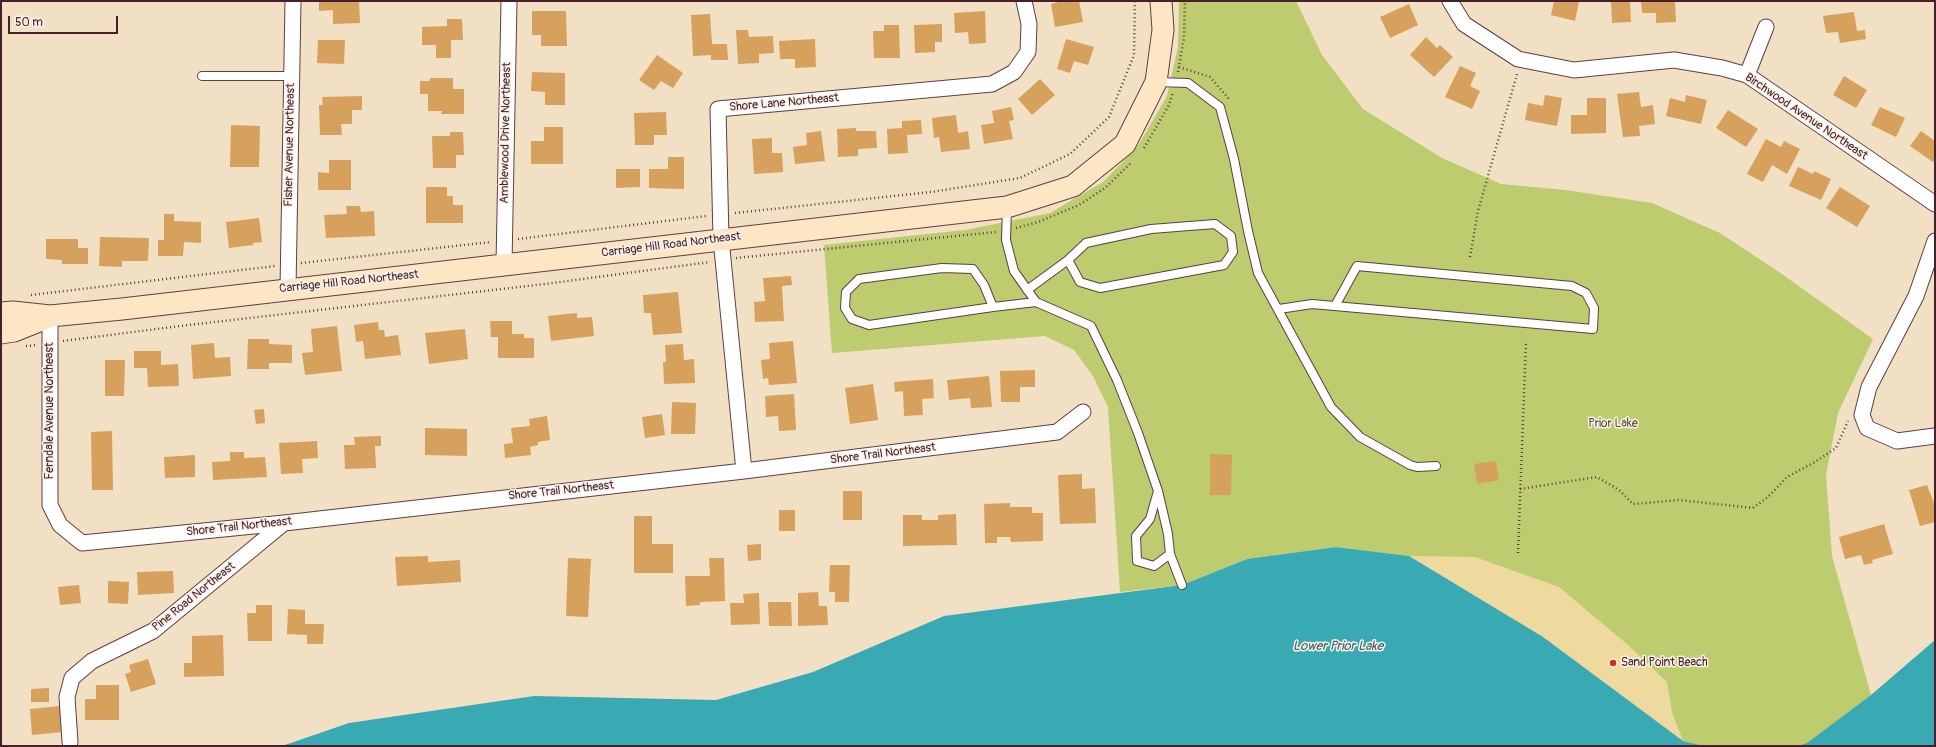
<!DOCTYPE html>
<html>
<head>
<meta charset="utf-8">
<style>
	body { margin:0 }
	#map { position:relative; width:1936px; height:747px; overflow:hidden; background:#f2e0c4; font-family:Pangolin,sans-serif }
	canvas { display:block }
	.frame { position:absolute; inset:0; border:2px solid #4a1f2b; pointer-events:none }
	.scale { position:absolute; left:8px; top:16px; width:110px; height:18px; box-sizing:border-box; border:2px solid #4a1f2b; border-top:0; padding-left:5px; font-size:12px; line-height:14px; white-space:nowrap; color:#4a1f2b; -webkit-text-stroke:3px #f7f3e8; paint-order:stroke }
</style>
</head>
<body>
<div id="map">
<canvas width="1936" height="747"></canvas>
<div class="frame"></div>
<div class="scale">50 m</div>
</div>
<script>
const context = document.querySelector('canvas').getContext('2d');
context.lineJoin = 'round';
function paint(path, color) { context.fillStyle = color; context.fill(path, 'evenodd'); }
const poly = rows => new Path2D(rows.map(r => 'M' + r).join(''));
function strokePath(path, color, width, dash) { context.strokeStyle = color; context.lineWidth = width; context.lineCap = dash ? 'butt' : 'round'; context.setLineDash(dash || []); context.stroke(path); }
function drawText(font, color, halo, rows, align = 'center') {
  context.font = font + ' Pangolin,sans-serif'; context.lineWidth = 3; context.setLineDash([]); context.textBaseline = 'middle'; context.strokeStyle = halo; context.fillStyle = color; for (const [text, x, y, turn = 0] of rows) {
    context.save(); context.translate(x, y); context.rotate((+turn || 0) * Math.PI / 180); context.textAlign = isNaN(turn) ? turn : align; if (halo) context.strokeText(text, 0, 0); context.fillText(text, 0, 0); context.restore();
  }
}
const green = poly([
	[1179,1,1296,1,1322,55,1363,109,1442,158,1501,184,1565,190,1652,203,1720,233,1779,272,1873,339,1838,413,1826,475,1832,556,1871,695,1807,744,1799,746,1704,746,1683,741,1543,637,1409,556,1336,547,1247,559,1182,585,1120,592,1108,407,1093,376,1074,350,1045,336,832,353,824,245,965,230,1050,213,1103,182,1138,146,1167,96,1178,47]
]);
const sand = poly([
	[1409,556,1475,557,1559,587,1627,644,1667,682,1672,712,1683,741,1543,637]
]);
const water = poly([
	[1336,547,1409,556,1543,637,1683,741,1704,746,282,746,349,723,534,696,716,700,813,672,944,616,1182,585,1247,559],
	[1935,640,1935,746,1799,746,1807,743,1871,695]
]);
const building = poly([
	[319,1,359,1,360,23,333,24,333,10,319,11],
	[1062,1,1079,1,1083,22,1055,27,1051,4],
	[1554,1,1579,2,1575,21,1551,15],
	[1611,1,1630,1,1631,22,1612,23],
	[1641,1,1675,1,1676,22,1656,23,1656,13,1642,13],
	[1409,4,1418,25,1390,38,1380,17],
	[532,11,566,11,567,46,541,46,541,35,532,35],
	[985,11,986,43,969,44,968,32,955,33,954,13],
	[1854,12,1857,31,1865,30,1866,39,1840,43,1838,32,1826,33,1823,16],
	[710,14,712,44,727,44,728,60,711,60,711,55,693,56,691,15],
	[447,19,462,19,463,40,451,40,451,58,436,58,436,45,422,45,422,27,447,26],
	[942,24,942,42,935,42,935,52,915,53,914,25],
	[884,25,899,25,900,58,874,58,873,31,884,31],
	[736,30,748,30,749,37,773,36,774,53,759,54,759,63,738,64],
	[1426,37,1437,48,1440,45,1453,57,1434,77,1410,55],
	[815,39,816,67,795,68,795,59,780,59,779,41],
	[1066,39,1094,47,1088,65,1074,61,1070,73,1057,69],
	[318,40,345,40,344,64,317,63],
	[657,55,683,73,673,88,661,81,654,90,639,80],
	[1460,66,1476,73,1470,86,1480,91,1472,109,1445,97],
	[532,72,565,73,565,105,545,105,545,92,531,91],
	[1844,76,1867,90,1856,108,1833,95],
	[430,78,453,78,453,89,464,89,464,114,441,114,442,111,428,111,428,94,420,94,420,81,430,81],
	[1040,79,1055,95,1032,115,1018,99],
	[1639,92,1641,107,1653,105,1655,124,1639,126,1640,136,1623,137,1617,94],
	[1545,95,1562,98,1557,126,1525,120,1528,103,1543,106],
	[1686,95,1707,100,1701,124,1666,116,1670,98,1685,102],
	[362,96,362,110,352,110,352,124,341,124,342,135,320,135,319,105,323,105,322,97],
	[1587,98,1606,98,1606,133,1571,134,1571,115,1587,115],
	[1011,107,1014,120,1009,121,1013,139,984,144,981,125,994,123,992,111],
	[1880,107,1905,118,1896,137,1871,125],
	[1728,110,1758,129,1746,147,1716,128],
	[666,112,667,135,654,135,654,145,635,145,634,113],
	[956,115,958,133,968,131,970,149,941,152,939,137,934,138,932,118],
	[921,120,922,134,907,135,908,153,888,154,887,129,902,128,902,121],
	[231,125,260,126,259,167,230,167],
	[544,127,563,127,563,164,531,164,531,141,544,141],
	[856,128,856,131,876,131,877,148,858,149,858,156,838,157,837,129],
	[821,131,825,161,795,164,793,147,807,145,806,133],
	[1921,131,1935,141,1935,158,1933,162,1910,146],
	[450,132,463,132,464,155,456,155,456,168,433,168,432,136,450,136],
	[772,138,772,153,782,153,783,172,754,174,752,139],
	[1766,139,1781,147,1784,141,1800,149,1787,174,1772,165,1763,182,1747,174],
	[668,157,684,157,684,189,649,188,649,169,668,169],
	[329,160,351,160,351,190,318,190,318,172,329,173],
	[1798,167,1813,174,1814,171,1831,179,1821,200,1789,186],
	[616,169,640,169,640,187,616,188],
	[426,187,447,187,447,196,453,196,453,205,463,205,463,223,426,223],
	[1840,187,1870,206,1857,227,1826,208],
	[346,206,360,206,361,212,374,211,375,236,326,238,324,215,347,214],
	[164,214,174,214,174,221,201,222,201,243,184,242,183,256,158,256,158,240,164,240],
	[259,218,262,242,253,243,253,245,229,248,226,222],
	[100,237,149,238,148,261,122,261,122,267,99,266],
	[46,239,78,239,78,248,88,248,88,264,62,264,62,260,46,259],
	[791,276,792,285,782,286,784,321,755,322,754,302,765,301,763,278],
	[678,292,682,333,653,335,651,313,644,313,643,295],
	[577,313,577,318,592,317,594,336,551,341,548,316],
	[490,321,512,321,512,334,524,334,524,338,534,338,534,358,498,358,498,337,491,337],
	[378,322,379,330,384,330,385,337,398,335,401,355,365,359,363,341,356,342,354,325],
	[337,326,342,371,305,375,302,353,313,352,311,329],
	[465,329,468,359,429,364,425,333],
	[248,339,269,339,269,344,292,345,292,363,269,363,269,369,247,369],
	[793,341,797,383,769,385,768,378,763,379,761,360,770,359,769,343],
	[214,343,215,358,230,357,231,376,193,379,191,345],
	[683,344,684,360,694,359,695,383,664,384,663,362,666,362,665,345],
	[134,351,161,351,161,365,178,364,179,386,148,387,147,368,134,368],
	[105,360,125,360,124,396,105,396],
	[1035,370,1035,387,1020,387,1020,402,1001,402,1000,371],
	[989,376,992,407,971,408,970,398,949,400,947,380],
	[933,379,934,398,922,399,923,415,904,416,903,391,895,392,894,382],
	[873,384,878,420,850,424,845,388],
	[794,394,796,430,779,431,778,416,766,417,765,396],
	[672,402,696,403,695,434,671,434],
	[264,409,265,423,256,424,254,410],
	[662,414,665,435,645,438,642,417],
	[547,416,550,440,538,442,538,445,530,447,531,455,505,458,504,444,513,443,511,428,530,426,529,419],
	[425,428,467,429,467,456,425,455],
	[112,431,113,490,92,490,91,432],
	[381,436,381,446,375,446,376,468,345,469,344,445,355,445,354,437],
	[317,441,318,458,302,459,303,473,281,474,279,443],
	[230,452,244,452,244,458,265,457,267,477,213,480,212,462,230,461],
	[1210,454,1232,455,1231,495,1210,495],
	[195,455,195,477,165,478,164,457],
	[1496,461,1499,480,1477,484,1474,464],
	[1082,474,1082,489,1095,488,1096,523,1060,524,1058,475],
	[1927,485,1934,503,1935,503,1935,522,1920,526,1909,490],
	[843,491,862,491,862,520,843,520],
	[1010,503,1010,507,1032,507,1032,513,1043,513,1043,541,1011,542,1010,537,997,537,997,543,985,543,984,504],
	[779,510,795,510,795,531,779,531],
	[956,514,957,545,903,546,903,515,922,515,922,520,938,520,938,515],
	[634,516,652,516,652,544,673,544,673,573,634,573],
	[1884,524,1893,554,1872,560,1873,563,1864,565,1861,555,1845,559,1839,537],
	[761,544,761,560,748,561,747,545],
	[428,556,428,562,460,560,461,582,397,586,395,557],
	[568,558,591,559,588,617,566,616],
	[709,558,724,558,725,601,700,602,700,605,686,606,685,576,710,576],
	[830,565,850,565,849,602,835,602,835,592,829,592],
	[173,571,174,593,138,595,137,572],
	[108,581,129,582,128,604,108,603],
	[79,585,81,603,60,605,58,587],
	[818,592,819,606,827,606,828,625,798,626,798,593],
	[759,593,760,624,731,625,730,603,744,603,743,594],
	[768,602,791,602,792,626,769,626],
	[256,605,272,605,272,641,248,641,247,613,256,613],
	[288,609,305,610,305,624,324,624,323,644,307,644,307,635,287,634],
	[223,635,224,676,184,677,184,663,192,663,192,636],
	[148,659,156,684,131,692,125,674,131,672,129,665],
	[96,685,119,685,119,720,85,720,85,699,96,699],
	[49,688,49,702,31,702,31,689],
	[60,706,63,732,32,735,30,709]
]);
const path = poly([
	[1179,67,1210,77,1229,99],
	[1178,72,1184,37,1185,1],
	[1144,148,1169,105,1173,92],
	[735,213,931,192,1020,178,1070,154,1109,117,1134,55,1135,1],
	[1016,228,1038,222,1079,205,1105,188,1132,162],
	[518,239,706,216],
	[1470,257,1478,211,1517,74],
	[736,258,996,232],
	[301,263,491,242],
	[31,295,275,266],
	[63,341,180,326,545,284,710,262],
	[26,346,37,345],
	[1520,489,1597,477,1619,490,1633,504,1679,500,1753,508,1768,497,1787,477,1815,462,1836,448,1848,421],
	[1518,553,1526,341]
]);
const lane = poly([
	[202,76,291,76],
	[1157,82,1188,83,1220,107,1234,159,1248,231,1258,273,1331,407,1360,437,1410,465,1417,467,1436,466],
	[1007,207,1006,240,1014,271,1036,302,1091,326,1117,380,1138,433,1158,491,1150,519,1136,536,1137,561,1154,566,1170,554,1168,534,1158,491],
	[1027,290,1068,260,1080,282,1100,288,1224,265,1233,252,1231,236,1215,224,1151,229,1086,243,1068,260],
	[993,307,869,325,852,319,845,308,846,292,859,279,942,268,973,269,984,285,993,307,1036,302],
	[1279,309,1312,304,1593,329,1594,308,1586,293,1572,286,1357,266,1335,306],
	[1170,554,1182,585]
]);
const street = poly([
	[1450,1,1464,24,1518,59,1574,70,1674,60,1722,68,1747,75,1935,204],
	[1747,75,1766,27],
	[1935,241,1916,296,1869,387,1862,415,1867,428,1897,441,1935,436],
	[504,265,509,1],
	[288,289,293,1],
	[50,316,50,505,60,525,82,543,284,523,744,471,1057,432,1083,412],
	[744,471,721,239,718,109,992,84,1014,72,1028,52,1029,24,1024,1],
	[70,742,67,697,72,678,92,661,153,631,284,523]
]);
const secondary = poly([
	[1,313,13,312,50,316,122,309,1007,207,1073,186,1125,144,1156,82,1163,30,1161,1],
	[1,333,14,331,49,317]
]);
const markers = [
	[1613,663,4,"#c8321e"]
];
const streetNames = [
	["Shore Lane Northeast",784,103,-5],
	["Birchwood Avenue Northeast",1806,117,34],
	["Amblewood Drive Northeast",506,133,-89],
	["Fisher Avenue Northeast",290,145,-89],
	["Carriage Hill Road Northeast",671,245,-7],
	["Carriage Hill Road Northeast",349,282,-6],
	["Ferndale Avenue Northeast",50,411,-90],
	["Shore Trail Northeast",883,454,-7],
	["Shore Trail Northeast",561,491,-6],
	["Shore Trail Northeast",239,527,-6],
	["Pine Road Northeast",194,597,-39]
];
const parkNames = [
	["Prior Lake",1613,424]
];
const poiNames = [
	["Sand Point Beach",1621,663]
];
const waterNames = [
	["Lower Prior Lake",1338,647]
];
paint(green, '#bccc6e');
paint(sand, '#eeda9e');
paint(water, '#39aab4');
paint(building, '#d5a15c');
strokePath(lane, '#633c42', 10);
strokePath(street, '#633c42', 17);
strokePath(secondary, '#633c42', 23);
strokePath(path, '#633c42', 2.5, [1, 3]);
strokePath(lane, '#fff', 8);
strokePath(street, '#fff', 15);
strokePath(secondary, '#fce6c4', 21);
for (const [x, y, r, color] of markers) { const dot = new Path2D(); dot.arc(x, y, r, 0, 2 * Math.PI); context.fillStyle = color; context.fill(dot); strokePath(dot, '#f7f3e8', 1.5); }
drawText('12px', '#4a1f2b', '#f7f3e8', streetNames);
drawText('12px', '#664a3c', '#f7f3e8', parkNames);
drawText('12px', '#4a1f2b', '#f7f3e8', poiNames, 'left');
drawText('italic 13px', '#435762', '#f7f3e8', waterNames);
</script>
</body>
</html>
